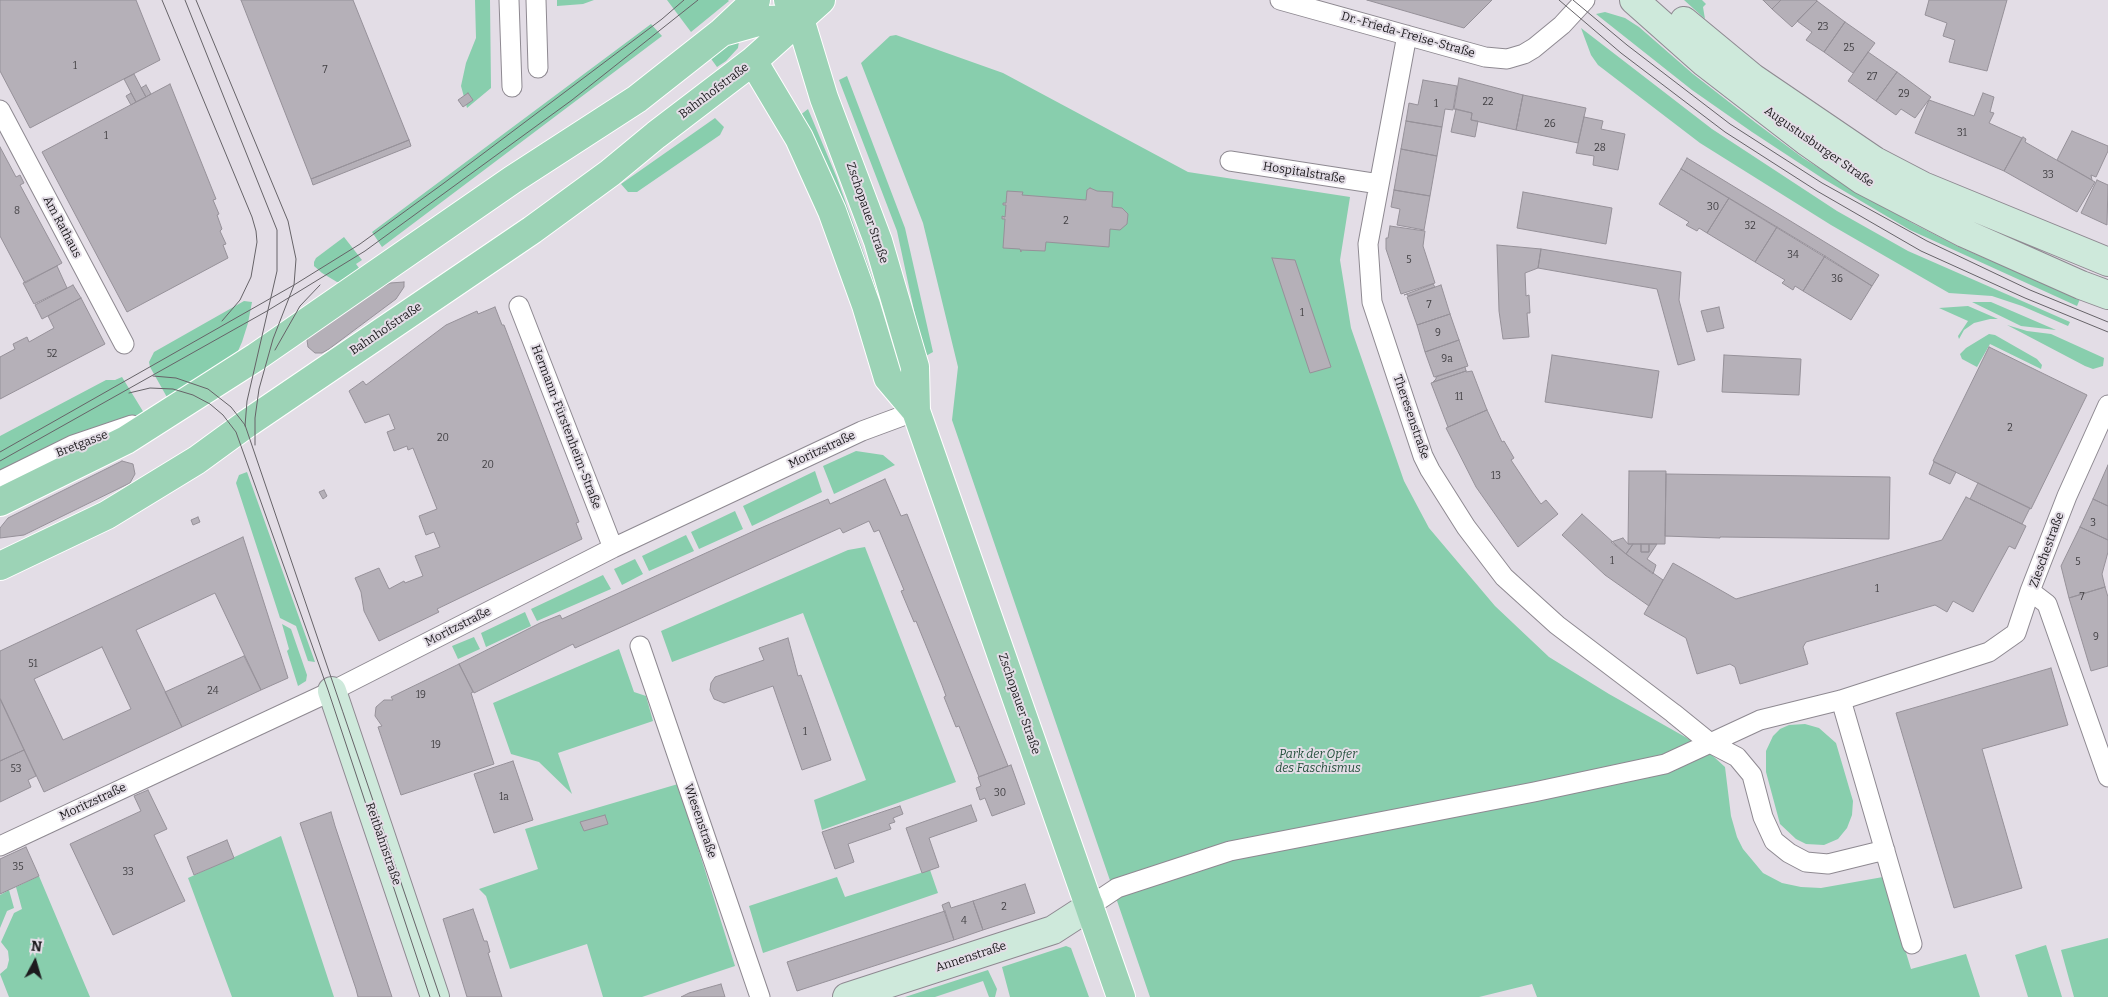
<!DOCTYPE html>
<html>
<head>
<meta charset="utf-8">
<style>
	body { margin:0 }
	#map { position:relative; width:2108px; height:997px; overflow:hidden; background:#e3dde6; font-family:Bitter,serif }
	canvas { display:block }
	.north { position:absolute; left:10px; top:937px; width:50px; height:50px; -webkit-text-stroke:4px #e3dde6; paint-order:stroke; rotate:6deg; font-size:14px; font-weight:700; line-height:20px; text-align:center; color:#1c1a1d }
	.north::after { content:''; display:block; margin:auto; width:18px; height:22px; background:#1c1a1d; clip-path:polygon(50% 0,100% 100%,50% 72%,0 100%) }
</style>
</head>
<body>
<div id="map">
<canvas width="2108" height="997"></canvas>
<div class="north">N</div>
</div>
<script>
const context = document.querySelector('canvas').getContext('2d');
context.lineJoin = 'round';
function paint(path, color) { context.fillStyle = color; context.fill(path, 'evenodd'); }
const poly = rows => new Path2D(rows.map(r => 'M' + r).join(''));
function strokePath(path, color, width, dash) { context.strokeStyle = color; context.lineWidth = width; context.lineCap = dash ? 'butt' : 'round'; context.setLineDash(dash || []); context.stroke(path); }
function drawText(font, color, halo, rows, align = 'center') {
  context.font = font + ' Bitter,serif'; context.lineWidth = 4; context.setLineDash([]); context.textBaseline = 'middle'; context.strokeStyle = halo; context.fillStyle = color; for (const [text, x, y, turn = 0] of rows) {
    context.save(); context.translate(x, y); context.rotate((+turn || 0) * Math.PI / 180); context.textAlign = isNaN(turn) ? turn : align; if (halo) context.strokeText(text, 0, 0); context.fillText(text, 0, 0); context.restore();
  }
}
const green = poly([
	[475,0,490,0,491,88,467,108,461,86,466,63,476,38],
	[557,0,594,0,583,4,557,6],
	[667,0,728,0,729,1,691,32],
	[1684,0,1702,0,1706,4,1703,7,1705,19],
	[1605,12,1625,18,1639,27,1693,74,1756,123,1803,158,1856,191,1914,224,1961,248,2080,299,2077,306,1910,230,1822,178,1752,132,1692,90,1596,14],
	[651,24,662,36,382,247,372,232],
	[1581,28,1712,129,1837,211,1908,251,2070,322,2068,326,2022,306,1992,296,1949,293,1831,225,1700,143,1598,65,1591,55],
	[896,35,1003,73,1188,172,1350,197,1340,260,1351,328,1404,481,1429,528,1495,606,1549,657,1609,694,1703,747,1725,767,1731,816,1737,837,1743,849,1763,873,1782,883,1801,887,1821,888,1883,877,1911,969,1966,954,1980,997,1537,997,1532,984,1479,997,1150,997,952,420,958,367,923,223,861,63,890,36],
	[739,41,738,48,726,61,717,67,709,56,729,42],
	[847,76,905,228,933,352,924,357,897,231,839,80],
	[808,109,837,178,902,361,893,366,799,116],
	[715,118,724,127,720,135,637,192,628,192,621,184],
	[344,237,362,260,356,264,362,272,342,282,337,282,322,273,314,266,314,262,316,258],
	[244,301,252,302,248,323,242,342,234,360,168,399,150,367,149,362,154,352],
	[1972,302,1991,302,2056,330,2021,326],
	[1968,306,1998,319,1990,319,1974,323,1964,330,1959,339,1958,336,1968,321,1939,308],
	[2007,325,2027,331,2051,334,2104,358,2103,366,2093,369,2085,366],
	[1989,334,1995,335,2037,359,2042,365,2041,369,1990,344,1977,367,1962,359,1960,354,1966,348],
	[122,377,144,413,0,475,0,436,106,380,115,380],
	[856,451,883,455,895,465,834,494,823,466],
	[815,471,822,492,752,526,743,506],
	[247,472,315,662,308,661,296,626,280,618,236,483,239,475],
	[735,511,743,529,699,549,691,532],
	[686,535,694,551,649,571,642,556],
	[865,547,956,782,822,830,814,800,866,780,803,613,672,662,661,631,848,550],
	[635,559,643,574,622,585,614,569],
	[603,575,611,589,537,621,531,609],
	[525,612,531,626,486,647,481,633],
	[282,624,291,629,307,675,306,681,298,686,287,651,289,649],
	[474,637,480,649,458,659,452,646],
	[619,649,634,692,646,696,653,721,558,753,572,794,539,762,511,754,493,703],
	[1805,724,1819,728,1836,743,1853,801,1852,815,1847,828,1838,839,1824,845,1806,844,1796,839,1780,824,1766,772,1766,751,1773,736,1780,729,1789,725],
	[678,784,735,966,642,997,603,997,587,944,510,969,486,896,479,889,538,869,525,829],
	[281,836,334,997,232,997,188,878],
	[930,870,938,893,763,953,749,906,837,877,845,897],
	[39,876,90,997,9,997,0,974,7,968,9,960,8,951,1,942,14,913,22,909,16,887],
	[9,890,14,908,7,911,0,928,0,895],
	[2108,938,2108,997,2074,997,2061,950],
	[2046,945,2062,997,2028,997,2015,955],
	[1066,946,1071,948,1089,997,1010,997,1002,967],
	[988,970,997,989,995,997,989,997,983,981,935,997,905,997]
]);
const building = poly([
	[0,0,136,0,160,60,30,128,0,71,0,0],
	[241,0,353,0,409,140,311,179,241,0],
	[1367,0,1492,0,1464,28,1367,0],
	[1763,0,1781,0,1772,9,1763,0],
	[1781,0,1816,0,1817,1,1792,27,1772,9,1781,0],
	[1929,0,2007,0,1987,71,1949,62,1955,40,1943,36,1947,23,1925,15,1929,0],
	[1817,1,1845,22,1824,52,1806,40,1812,32,1797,21,1817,1],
	[1845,22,1875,43,1853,73,1824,52,1845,22],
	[1868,52,1897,72,1876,101,1848,81,1868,52],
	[1897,72,1931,97,1915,118,1901,109,1896,115,1876,101,1897,72],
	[134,74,146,97,136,102,124,79,134,74],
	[1459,78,1523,95,1516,130,1471,120,1472,113,1454,109,1459,78],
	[1423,80,1457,86,1453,110,1445,109,1442,127,1406,121,1409,103,1418,105,1423,80],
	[170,84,216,199,213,200,219,214,217,215,222,229,220,231,226,244,223,245,228,258,127,312,42,152,170,84],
	[146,85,151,94,146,97,141,88,146,85],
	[131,93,136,102,131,105,126,96,131,93],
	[468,93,473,100,463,107,458,100,468,93],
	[1983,93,1994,97,1990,112,1994,113,1989,123,2022,138,2004,171,1915,133,1929,100,1974,116,1983,93],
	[1523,95,1586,108,1578,143,1516,130,1523,95],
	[1456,109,1472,113,1471,120,1478,121,1475,137,1451,132,1456,109],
	[1584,117,1603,121,1601,129,1625,134,1618,170,1593,165,1594,156,1576,153,1584,117],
	[1406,121,1442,127,1437,156,1401,149,1406,121],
	[2072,131,2108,146,2108,151,2096,177,2091,175,2092,180,2057,160,2072,131],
	[2023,137,2026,139,2025,142,2095,182,2077,212,2004,171,2023,137],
	[409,140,411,146,313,185,311,179,409,140],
	[0,147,16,177,20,175,24,183,20,185,62,263,25,283,0,236,0,147],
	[1401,149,1437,156,1430,196,1394,190,1401,149],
	[1687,158,1879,275,1872,286,1681,169,1687,158],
	[1681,169,1729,198,1707,233,1699,228,1697,231,1686,225,1689,222,1659,204,1681,169],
	[2097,180,2108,185,2107,225,2081,213,2097,180],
	[1090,188,1097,191,1113,192,1112,207,1122,208,1128,214,1127,224,1120,230,1110,229,1109,247,1046,242,1045,251,1021,250,1021,252,1020,249,1003,248,1005,219,1002,219,1002,216,1005,217,1006,205,1003,205,1003,203,1006,203,1007,191,1023,192,1022,195,1086,200,1087,190,1090,188],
	[1394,190,1430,196,1424,230,1397,225,1400,209,1391,207,1394,190],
	[1523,192,1612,208,1606,244,1517,228,1523,192],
	[1729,198,1777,227,1755,262,1707,233,1729,198],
	[1390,226,1425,231,1423,246,1435,283,1401,294,1386,249,1386,238,1388,238,1390,226],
	[1777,227,1825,256,1803,291,1795,286,1793,290,1782,283,1785,280,1755,262,1777,227],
	[1497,245,1541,249,1538,268,1525,273,1526,296,1529,295,1530,313,1527,313,1529,337,1503,339,1499,311,1497,245],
	[1541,249,1681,272,1679,300,1695,360,1678,365,1657,289,1538,268,1541,249],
	[1825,256,1872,286,1851,320,1803,291,1825,256],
	[1272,258,1295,260,1331,367,1310,373,1272,258],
	[57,266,67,288,34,304,23,283,57,266],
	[404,282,404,287,396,299,329,349,322,353,315,353,308,347,307,340,310,335,378,289,390,283,404,282],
	[1433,284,1435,287,1408,296,1407,294,1404,295,1433,284],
	[73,285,81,298,42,319,35,305,73,285],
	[1441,285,1450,314,1417,325,1407,297,1441,285],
	[81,298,105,344,0,399,0,357,15,349,13,344,27,337,29,342,54,328,48,316,81,298],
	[495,307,502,325,504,325,579,522,576,523,582,539,437,609,439,612,379,641,364,611,361,592,355,578,379,568,389,589,404,581,405,583,423,576,415,556,440,547,434,532,426,535,419,516,437,509,413,448,408,450,407,446,394,451,387,432,395,429,389,414,365,423,349,391,363,381,366,385,446,325,477,311,478,314,495,307],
	[1719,307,1724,328,1707,332,1701,311,1719,307],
	[1450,314,1459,340,1425,352,1417,325,1450,314],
	[1459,340,1468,366,1434,377,1425,352,1459,340],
	[1989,347,2087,395,2031,509,1933,461,1989,347],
	[1552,355,1659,371,1652,418,1545,402,1552,355],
	[1724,355,1801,359,1799,395,1722,392,1724,355],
	[1465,367,1466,371,1433,382,1436,379,1436,377,1465,367],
	[1466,371,1466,372,1472,371,1487,410,1448,427,1431,383,1466,371],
	[1487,410,1502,442,1504,441,1514,458,1511,460,1533,493,1541,504,1546,500,1558,514,1518,547,1476,487,1446,428,1487,410],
	[122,461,133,464,135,474,130,483,24,535,0,538,0,528,8,518,122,461],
	[1934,462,1956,472,1950,484,1929,474,1934,462],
	[2108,465,2108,506,2093,499,2108,465],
	[1629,471,1666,471,1665,544,1628,544,1629,471],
	[1666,474,1890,477,1889,539,1720,537,1720,538,1665,536,1666,474],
	[885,479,901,516,907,514,1008,766,979,777,959,726,956,727,944,697,946,696,942,685,916,621,914,622,901,591,904,590,879,530,874,532,869,521,843,533,840,528,575,648,573,644,474,693,459,664,540,623,560,615,562,619,756,530,828,499,830,504,885,479],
	[1978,483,2030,508,2022,524,1970,499,1978,483],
	[324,490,327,496,323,499,319,492,324,490],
	[1966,497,2026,526,2015,549,2009,546,1973,612,1953,601,1947,612,1935,605,1806,642,1803,647,1808,664,1740,684,1735,667,1730,664,1697,674,1686,638,1644,614,1673,563,1736,599,1942,540,1966,497],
	[2093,499,2108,506,2108,540,2080,527,2093,499],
	[1582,514,1626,554,1663,580,1649,606,1605,575,1562,535,1582,514],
	[198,517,200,522,193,525,191,520,198,517],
	[2080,527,2108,540,2108,552,2102,574,2105,587,2069,598,2061,566,2080,527],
	[243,537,288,678,261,690,215,593,136,630,182,727,44,792,0,698,0,651,243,537],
	[102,647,131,709,63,740,34,679,102,647],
	[1623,538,1628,544,1633,544,1626,554,1611,542,1623,538],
	[1633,544,1641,544,1641,552,1649,552,1649,544,1657,544,1647,559,1656,565,1653,574,1626,554,1633,544],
	[1641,544,1649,544,1649,552,1641,552,1641,544],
	[2105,587,2108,597,2108,666,2091,671,2069,598,2105,587],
	[788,638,798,676,801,675,831,760,802,770,773,686,724,703,714,699,710,690,711,683,715,677,764,660,759,648,788,638],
	[244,656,261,690,182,727,165,692,244,656],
	[459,664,473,692,471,693,494,764,401,795,378,727,382,726,375,716,376,707,384,700,393,700,391,697,459,664],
	[2051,668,2068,725,1982,749,2022,888,1954,908,1896,713,2051,668],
	[0,699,24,750,0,761,0,699],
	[24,750,36,776,28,780,31,787,0,802,0,761,24,750],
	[513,761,533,820,494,833,474,774,513,761],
	[1011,765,1025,804,992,816,985,798,980,800,976,788,981,786,978,777,1011,765],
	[148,790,167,829,154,835,185,901,113,935,70,844,141,811,134,796,148,790],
	[971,805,977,821,929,838,939,867,922,873,906,828,971,805],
	[900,806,903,814,893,818,895,822,889,824,891,829,848,844,854,862,835,869,822,832,900,806],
	[331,812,335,826,392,997,358,997,356,989,300,823,331,812],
	[605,815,608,824,584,831,580,822,605,815],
	[227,840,234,858,194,875,187,857,227,840],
	[26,847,39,876,0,894,0,859,26,847],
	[1025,884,1035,913,983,930,973,901,1025,884],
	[973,901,983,930,954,940,942,905,949,902,951,908,973,901],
	[473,909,484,941,487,941,490,952,488,953,502,997,467,997,443,919,473,909],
	[945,911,954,940,797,991,787,962,945,911],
	[721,984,725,997,681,997,689,993,721,984]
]);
const street = poly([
	[509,0,512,87],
	[536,0,538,68],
	[1280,0,1485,57,1507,59,1524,54,1534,48,1562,25,1585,0],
	[1407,35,1368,244,1372,302,1423,456,1430,470,1466,527,1504,577,1557,625,1673,713,1710,743,1737,757,1752,775,1763,817,1774,841,1789,853,1806,862,1828,864,1885,850],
	[0,110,124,344],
	[1230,161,1379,184],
	[519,306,613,548],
	[0,481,73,445,132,425],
	[2030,591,2047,604,2108,777],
	[640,646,760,997],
	[1841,700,1912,944],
	[0,846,336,689,613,548,681,516,862,431,916,411],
	[1090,906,1117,888,1230,851,1534,792,1665,764,1760,720,1841,700,1989,652,2016,633,2030,591,2067,496,2108,405]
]);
const secondary = poly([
	[1634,0,1705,63,1806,141,1862,180,1964,233,2081,285,2108,295],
	[1684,21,1753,78,1875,161,1923,186,2108,262],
	[332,691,435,997],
	[847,997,1053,930,1090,906]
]);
const primary = poly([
	[788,0,800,19,824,98,878,241,915,367,916,411,1121,997],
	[726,31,765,20,800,19],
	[753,61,799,138,832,211,866,305,888,378,916,411],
	[0,502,126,440,256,357,512,180,637,99,722,32,756,0],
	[0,566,107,515,197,460,245,425,532,230,610,173,656,135,753,61,821,0]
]);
const tram = poly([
	[162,0,252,217,256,231,257,242,251,277,240,300,222,321],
	[185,0,277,230,277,271,247,401,245,426],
	[196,0,288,221,296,259,294,285,273,339,259,389,255,418,255,445],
	[1559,0,1621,53,1725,132,1817,191,1921,251,2025,298,2108,332],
	[1573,0,1627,45,1730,124,1822,183,1927,241,2030,290,2108,322],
	[275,350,300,306,320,285],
	[153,376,176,378,208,389,231,407,245,425,440,997],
	[129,393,150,388,173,389,193,395,210,404,223,415,236,432,328,690,430,997],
	[0,452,294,285,360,244,444,183,662,19,684,0],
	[0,461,267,311,365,251,572,100,698,0]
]);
const numberNames = [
	["23",1823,27],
	["25",1849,48],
	["1",75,66],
	["7",325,70],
	["27",1872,77],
	["29",1904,94],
	["22",1488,102],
	["1",1436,104],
	["26",1550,124],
	["31",1962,133],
	["1",106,136],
	["28",1600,148],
	["33",2048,175],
	["30",1713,207],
	["8",17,211],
	["2",1066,221],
	["32",1750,226],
	["34",1793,255],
	["5",1409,260],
	["36",1837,279],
	["7",1429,305],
	["1",1302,313],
	["9",1438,333],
	["52",52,354],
	["9a",1447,359],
	["11",1459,397],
	["2",2010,428],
	["20",443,438],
	["20",488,465],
	["13",1496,476],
	["3",2093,523],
	["1",1612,561],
	["5",2078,562],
	["1",1877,589],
	["7",2082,597],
	["9",2096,637],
	["51",33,664],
	["24",213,691],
	["19",421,695],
	["1",805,732],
	["19",436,745],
	["53",16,769],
	["30",1000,793],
	["1a",504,797],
	["35",18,867],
	["33",128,872],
	["2",1004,907],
	["4",964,921]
];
const streetNames = [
	["Dr.-Frieda-Freise-Straße",1408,35,16],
	["Bahnhofstraße",714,91,-37],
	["Augustusburger Straße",1819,147,35],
	["Hospitalstraße",1304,173,9],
	["Zschopauer Straße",867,213,71],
	["Am Rathaus",62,227,62],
	["Bahnhofstraße",386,329,-34],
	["Theresenstraße",1411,417,71],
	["Hermann-Fürstenheim-Straße",566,427,69],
	["Bretgasse",82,444,-21],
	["Moritzstraße",822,450,-25],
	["Zieschestraße",2047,550,-70],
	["Moritzstraße",458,627,-27],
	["Zschopauer Straße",1019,704,71],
	["Moritzstraße",93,802,-25],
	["Wiesenstraße",700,821,71],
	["Reitbahnstraße",383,844,71],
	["Annenstraße",971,957,-18]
];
const parkNames = [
	["Park der Opfer",1318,755],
	["des Faschismus",1318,769]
];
paint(green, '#88cead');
paint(building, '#b5b0b8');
strokePath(building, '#969199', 1);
strokePath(street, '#8e8991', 21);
strokePath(secondary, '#8e8991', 30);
strokePath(primary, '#fff', 30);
strokePath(street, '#fff', 19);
strokePath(secondary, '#cee9db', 28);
strokePath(primary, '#9cd3b6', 28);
strokePath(tram, '#666368', 1);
drawText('10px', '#424044', null, numberNames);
drawText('12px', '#1c1a1d', '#e3dde6', streetNames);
drawText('italic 12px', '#234e3b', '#e3dde6', parkNames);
</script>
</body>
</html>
